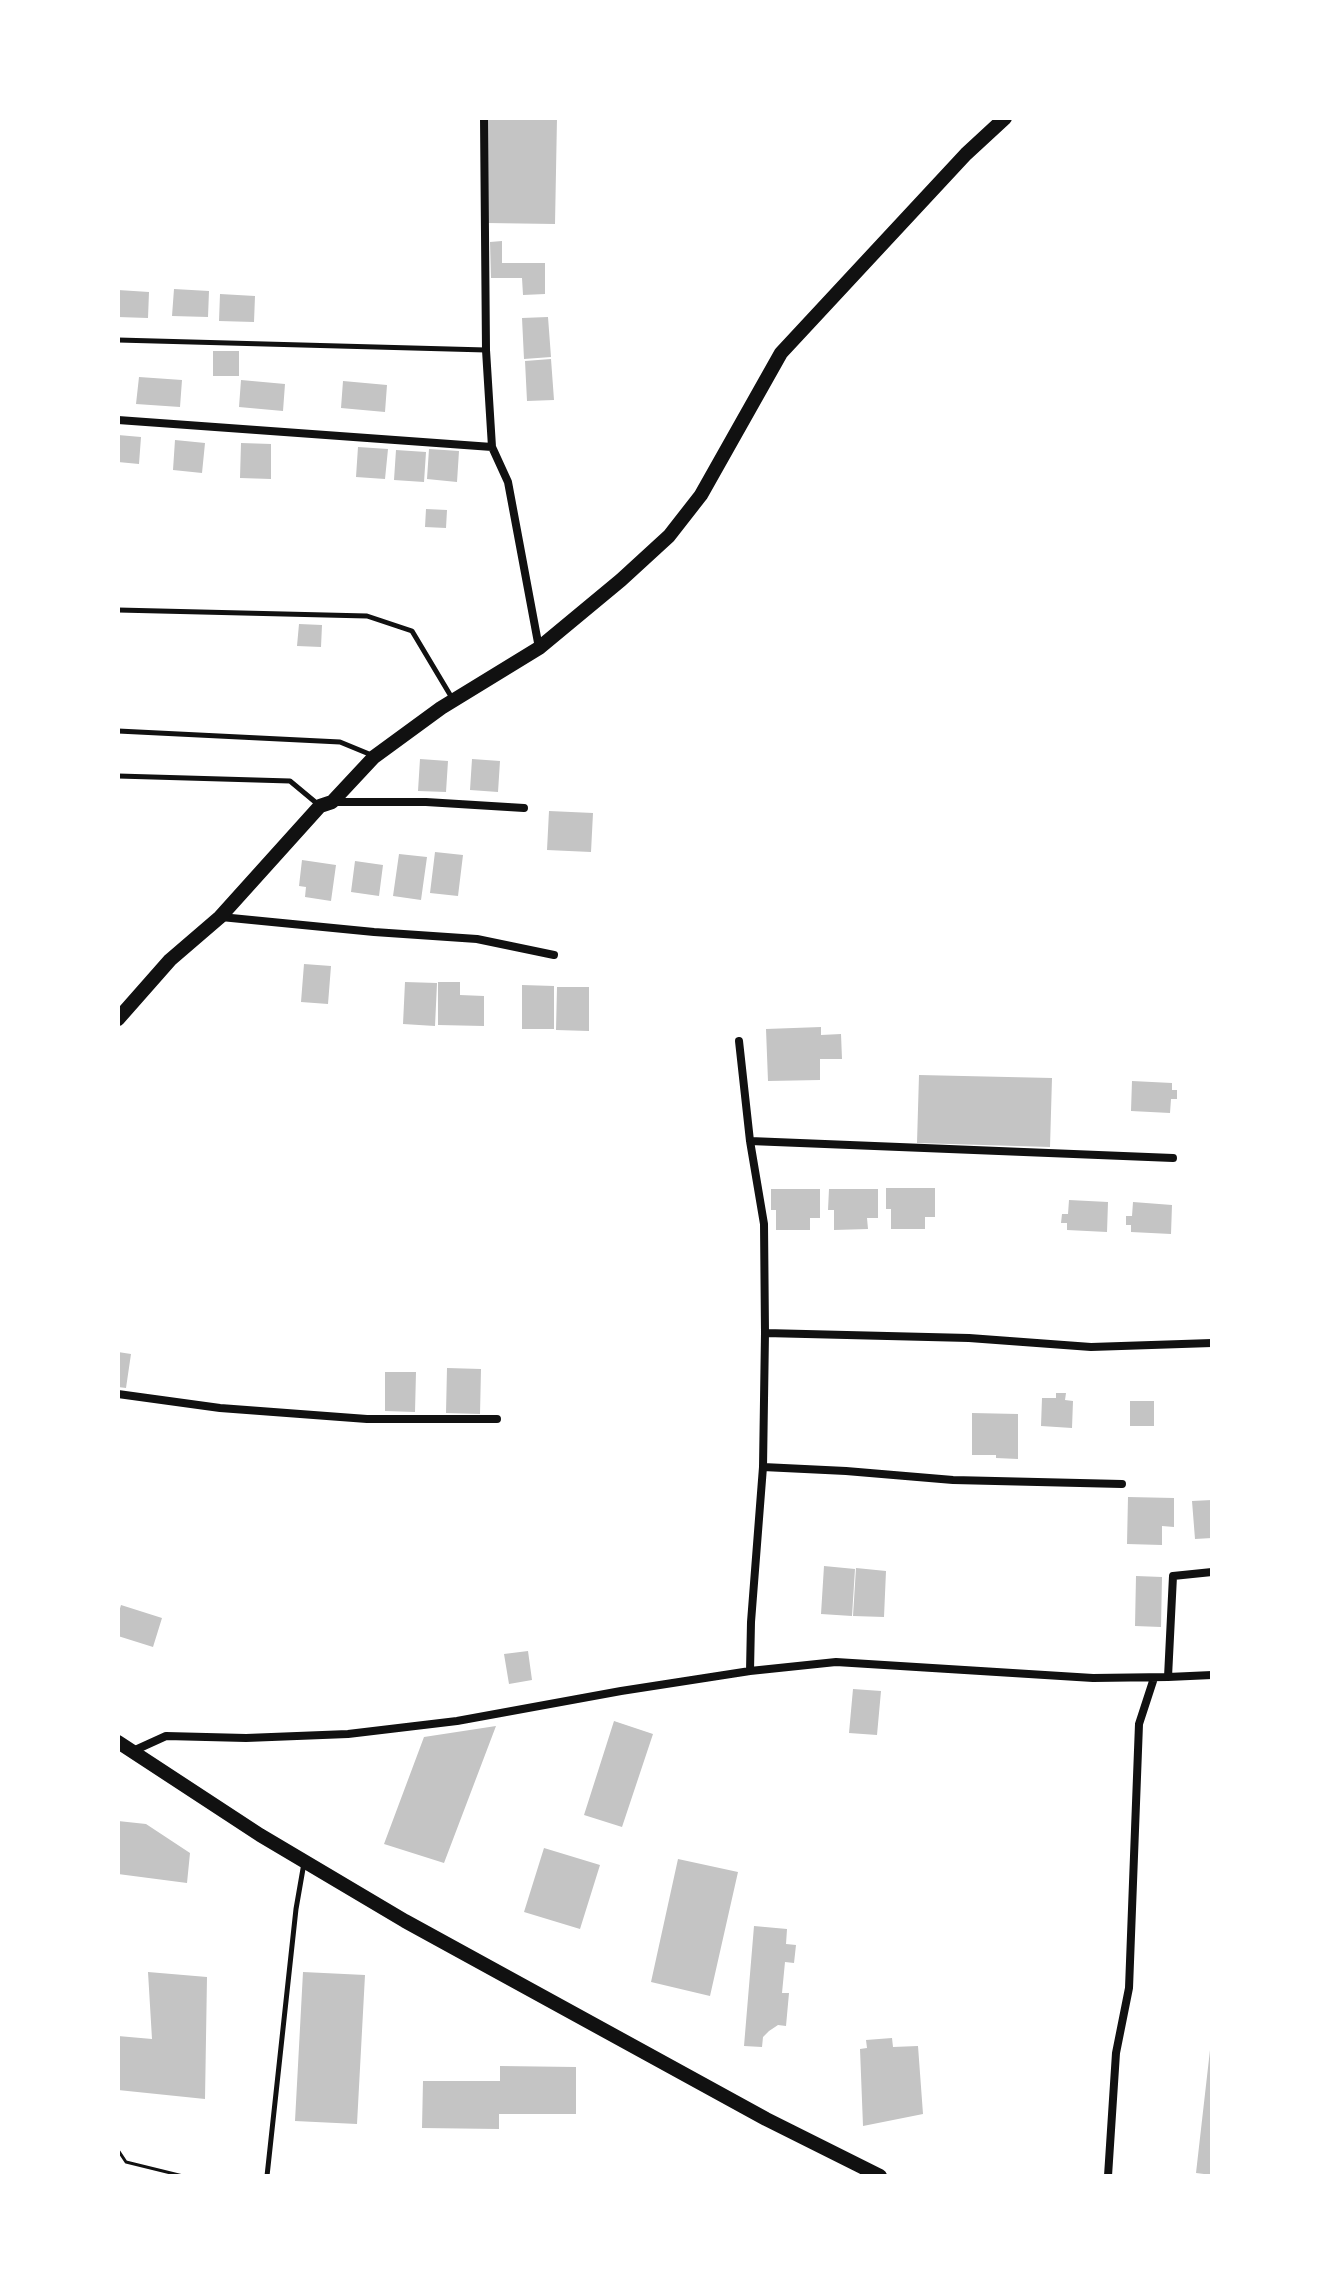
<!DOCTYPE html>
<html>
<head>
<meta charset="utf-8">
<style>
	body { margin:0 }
	#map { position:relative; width:1330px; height:2294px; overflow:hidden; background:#fff; font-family:"Exo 2",sans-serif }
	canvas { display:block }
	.frame { position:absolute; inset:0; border:120px solid #fff; pointer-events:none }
</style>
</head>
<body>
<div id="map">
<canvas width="1330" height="2294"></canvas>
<div class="frame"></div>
</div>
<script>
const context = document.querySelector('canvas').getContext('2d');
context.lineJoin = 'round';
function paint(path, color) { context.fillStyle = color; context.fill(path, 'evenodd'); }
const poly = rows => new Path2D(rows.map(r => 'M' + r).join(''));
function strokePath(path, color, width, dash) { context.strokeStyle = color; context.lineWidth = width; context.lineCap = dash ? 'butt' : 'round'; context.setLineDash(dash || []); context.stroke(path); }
const building = poly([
	[488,118,557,118,555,224,487,223],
	[502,241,502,263,545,263,545,294,523,295,522,278,491,278,490,242],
	[174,289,209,291,208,317,172,316],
	[118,290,149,292,148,318,118,317],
	[220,294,255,296,254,322,219,321],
	[548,317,551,357,524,359,522,318],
	[213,351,239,351,239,376,213,376],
	[551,359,554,400,527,401,525,361],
	[139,377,182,380,180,407,136,404],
	[241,380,285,384,283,411,239,407],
	[343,381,387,385,385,412,341,408],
	[118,435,141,437,139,464,118,462],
	[175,440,205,443,202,473,173,470],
	[241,443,271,444,271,479,240,478],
	[358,447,388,449,385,479,356,477],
	[429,449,459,451,457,482,427,479],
	[396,450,426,452,424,482,394,480],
	[426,509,447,510,446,528,425,527],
	[299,624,322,625,321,647,297,646],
	[420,759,448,761,446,792,418,791],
	[472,759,500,761,498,792,470,790],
	[549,811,593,813,591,852,547,850],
	[435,852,463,855,458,896,430,893],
	[399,854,427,857,421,900,393,896],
	[302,860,336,865,331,901,305,897,306,887,299,886],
	[355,861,383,865,379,896,351,892],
	[304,964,331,966,328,1004,301,1002],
	[405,982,437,983,435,1026,403,1024],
	[438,982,460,982,460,995,484,996,484,1026,438,1025],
	[522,985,554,986,554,1029,522,1029],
	[557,987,589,987,589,1031,556,1030],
	[821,1027,821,1035,841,1034,842,1059,820,1059,820,1080,768,1081,766,1029],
	[919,1075,1052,1078,1050,1147,917,1143],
	[1132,1081,1172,1083,1172,1090,1177,1090,1177,1099,1171,1099,1170,1113,1131,1111],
	[886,1188,935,1188,935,1217,925,1217,925,1229,891,1229,891,1209,886,1209],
	[771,1189,820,1189,820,1218,810,1218,810,1230,776,1230,776,1210,771,1210],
	[829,1189,878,1189,878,1218,867,1218,868,1229,834,1230,834,1210,828,1210],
	[1069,1200,1108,1202,1107,1232,1067,1230,1067,1223,1061,1223,1062,1214,1068,1214],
	[1133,1202,1172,1205,1171,1234,1131,1232,1131,1225,1126,1225,1126,1216,1132,1216],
	[118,1352,131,1354,126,1388,118,1387],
	[447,1368,481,1369,480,1414,446,1413],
	[385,1372,416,1372,415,1412,385,1411],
	[1056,1393,1066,1393,1065,1400,1073,1401,1072,1428,1041,1426,1042,1398,1056,1398],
	[1130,1401,1154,1401,1154,1426,1130,1426],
	[972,1413,1018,1414,1018,1459,996,1458,996,1455,972,1455],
	[1128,1497,1174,1498,1174,1527,1162,1526,1162,1545,1127,1544],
	[1212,1500,1212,1538,1195,1539,1192,1501],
	[824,1566,855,1569,852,1616,821,1614],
	[856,1568,886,1571,884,1617,853,1616],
	[1136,1576,1162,1577,1161,1627,1135,1626],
	[121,1605,162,1618,153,1647,118,1636,118,1615],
	[528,1651,532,1680,509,1684,504,1654],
	[853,1689,881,1691,877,1735,849,1733],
	[614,1721,653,1734,622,1827,584,1815],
	[496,1726,444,1863,384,1844,424,1737],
	[118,1821,146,1824,190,1853,187,1883,118,1874],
	[544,1848,600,1865,580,1929,524,1912],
	[678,1859,738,1872,710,1996,651,1982],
	[754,1926,787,1929,786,1944,796,1945,794,1963,785,1962,782,1993,789,1993,786,2026,778,2025,769,2031,763,2037,762,2047,744,2046],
	[148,1972,207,1977,205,2099,118,2090,118,2036,152,2039],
	[303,1972,365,1975,357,2124,295,2121],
	[892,2038,893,2047,918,2046,923,2114,863,2126,860,2049,867,2048,866,2040],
	[1210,2050,1212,2051,1212,2175,1196,2173],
	[500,2066,576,2067,576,2114,499,2114,499,2129,422,2128,423,2081,500,2081]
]);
const path = poly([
	[118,2150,126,2162,183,2176]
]);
const service = poly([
	[118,340,486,350],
	[118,610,367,616,412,631,452,698],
	[118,731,340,742,374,756],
	[118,776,290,781,320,806],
	[267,2176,296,1909,304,1863]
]);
const minor = poly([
	[484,118,486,350,492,447,508,482,539,648],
	[118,420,492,447],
	[333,802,426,802,524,808],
	[221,917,374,932,477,939,554,955],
	[739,1041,750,1141,764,1224,765,1333,763,1467,751,1622,750,1671],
	[750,1141,1173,1158],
	[765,1333,969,1338,1091,1347,1212,1343],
	[118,1394,220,1408,367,1419,497,1419],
	[763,1467,846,1471,953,1480,1122,1484],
	[1168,1677,1212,1675],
	[133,1751,166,1736,246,1738,348,1734,457,1721,621,1691,750,1671,836,1662,1093,1678,1168,1677,1173,1576,1212,1572],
	[1108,2176,1116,2053,1129,1988,1139,1724,1154,1678]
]);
const tertiary = poly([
	[118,1019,170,960,220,917,320,806,332,802,374,757,441,708,539,648,621,580,669,536,701,495,781,353,966,154,1005,118],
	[118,1742,260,1835,405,1921,766,2119,880,2176]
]);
paint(building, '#c4c4c4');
strokePath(path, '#111', 3);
strokePath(service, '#111', 5);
strokePath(minor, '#111', 8);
strokePath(tertiary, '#111', 14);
</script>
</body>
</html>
